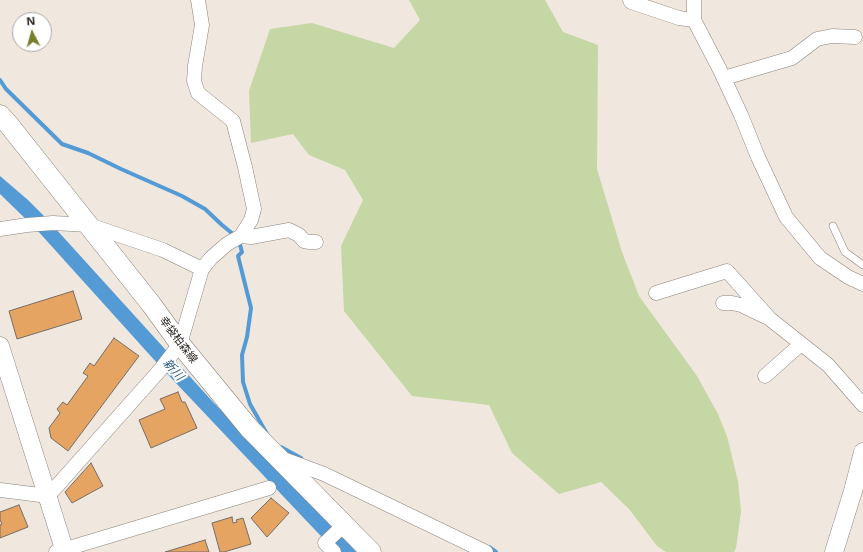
<!DOCTYPE html>
<html>
<head>
<meta charset="utf-8">
<style>
	body { margin:0 }
	#map { position:relative; width:863px; height:552px; overflow:hidden; background:#f0e7df; font-family:"Noto Sans",sans-serif }
	canvas { display:block }
	.north { position:absolute; left:12px; top:12px; width:40px; height:40px; box-sizing:border-box; background:#fff; border:1px solid #a9a7a6; border-radius:50%; rotate:354deg; font-size:11px; font-weight:700; line-height:16px; text-align:center; color:#272320 }
	.north::after { content:''; display:block; margin:auto; width:14px; height:18px; background:#787f2a; clip-path:polygon(50% 0,100% 100%,50% 72%,0 100%) }
</style>
</head>
<body>
<div id="map">
<canvas width="863" height="552"></canvas>
<div class="north">N</div>
</div>
<script>
const context = document.querySelector('canvas').getContext('2d');
context.lineJoin = 'round';
function paint(path, color) { context.fillStyle = color; context.fill(path, 'evenodd'); }
const poly = rows => new Path2D(rows.map(r => 'M' + r).join(''));
function strokePath(path, color, width, dash) { context.strokeStyle = color; context.lineWidth = width; context.lineCap = dash ? 'butt' : 'round'; context.setLineDash(dash || []); context.stroke(path); }
function drawText(font, color, halo, rows, align = 'center') {
  context.font = font + ' "Noto Sans","Noto Sans JP",sans-serif'; context.lineWidth = 4; context.setLineDash([]); context.textBaseline = 'middle'; context.strokeStyle = halo; context.fillStyle = color; for (const [text, x, y, turn = 0] of rows) {
    context.save(); context.translate(x, y); context.rotate((+turn || 0) * Math.PI / 180); context.textAlign = isNaN(turn) ? turn : align; if (halo) context.strokeText(text, 0, 0); context.fillText(text, 0, 0); context.restore();
  }
}
const green = poly([
	[409,0,545,0,563,32,598,45,597,169,622,252,639,296,697,376,718,414,727,436,738,481,741,512,736,548,734,552,666,552,657,546,629,509,601,482,559,494,512,453,489,405,412,396,344,311,341,246,363,200,345,170,309,155,293,134,251,143,249,91,270,29,312,23,394,48,420,20]
]);
const water = poly([
	[0,176,28,200,45,217,213,402,359,552,337,552,317,532,157,363,37,230,0,194]
]);
const stream = poly([
	[0,80,6,89,62,144,88,153,121,169,182,196,205,209,222,225,233,234,239,241,242,252,238,256,251,308,247,337,242,355,243,382,250,404,267,434],
	[281,447,301,458],
	[489,547,496,552]
]);
const building = poly([
	[73,291,82,319,17,339,9,311,73,291],
	[114,338,139,356,68,451,51,438,49,428,60,413,57,409,63,402,67,405,88,376,83,373,90,363,94,366,114,338],
	[178,392,182,402,185,402,197,428,151,448,139,420,165,409,160,399,178,392],
	[91,463,103,486,72,503,65,492,91,463],
	[271,498,289,513,267,537,251,518,271,498],
	[19,505,28,527,0,538,0,525,2,524,0,520,0,512,19,505],
	[232,517,233,523,237,522,236,520,243,518,251,544,224,552,220,552,212,523,232,517],
	[205,540,209,552,165,552,205,540]
]);
const service = poly([
	[833,226,845,252,863,265]
]);
const minor = poly([
	[630,0,631,2,679,18,694,20],
	[694,0,694,20,720,70,741,115,758,157,786,217,820,258,848,277,863,284],
	[724,78,792,58,817,39,832,36,855,37],
	[0,229,27,225,53,223,89,225,163,250,202,269],
	[241,236,251,237,289,230,299,235,304,241,310,242,316,242],
	[656,293,727,271,770,319,828,365,863,405],
	[723,303,732,303,741,305,766,317],
	[765,376,801,344],
	[281,458,324,474,486,552],
	[0,490,48,496,160,370,173,353,180,344,202,269,211,258,227,244,241,236,251,220,254,209,245,167,233,121,198,93,194,81,195,66,202,25,198,0],
	[325,543,344,525],
	[325,543,334,552],
	[56,552,269,488]
]);
const tertiary = poly([
	[0,346,65,552],
	[834,552,853,491,863,452]
]);
const secondary = poly([
	[0,115,9,125,151,304,180,344,249,428,371,552]
]);
const streetNames = [
	["幸袋柏森線",178,340,53]
];
const waterNames = [
	["新川",173,370,48]
];
paint(green, '#c5d7a4');
paint(water, '#549bd6');
strokePath(stream, '#549bd6', 4);
paint(building, '#e6a462');
strokePath(building, '#756d66', 1);
strokePath(service, '#8b837c', 8);
strokePath(minor, '#8b837c', 15);
strokePath(tertiary, '#8b837c', 19);
strokePath(secondary, '#8b837c', 21);
strokePath(service, '#fff', 7);
strokePath(minor, '#fff', 14);
strokePath(tertiary, '#fff', 18);
strokePath(secondary, '#fff', 20);
drawText('11px', '#272320', '#fff', streetNames);
drawText('italic 12px', '#24577f', '#fff', waterNames);
</script>
</body>
</html>
